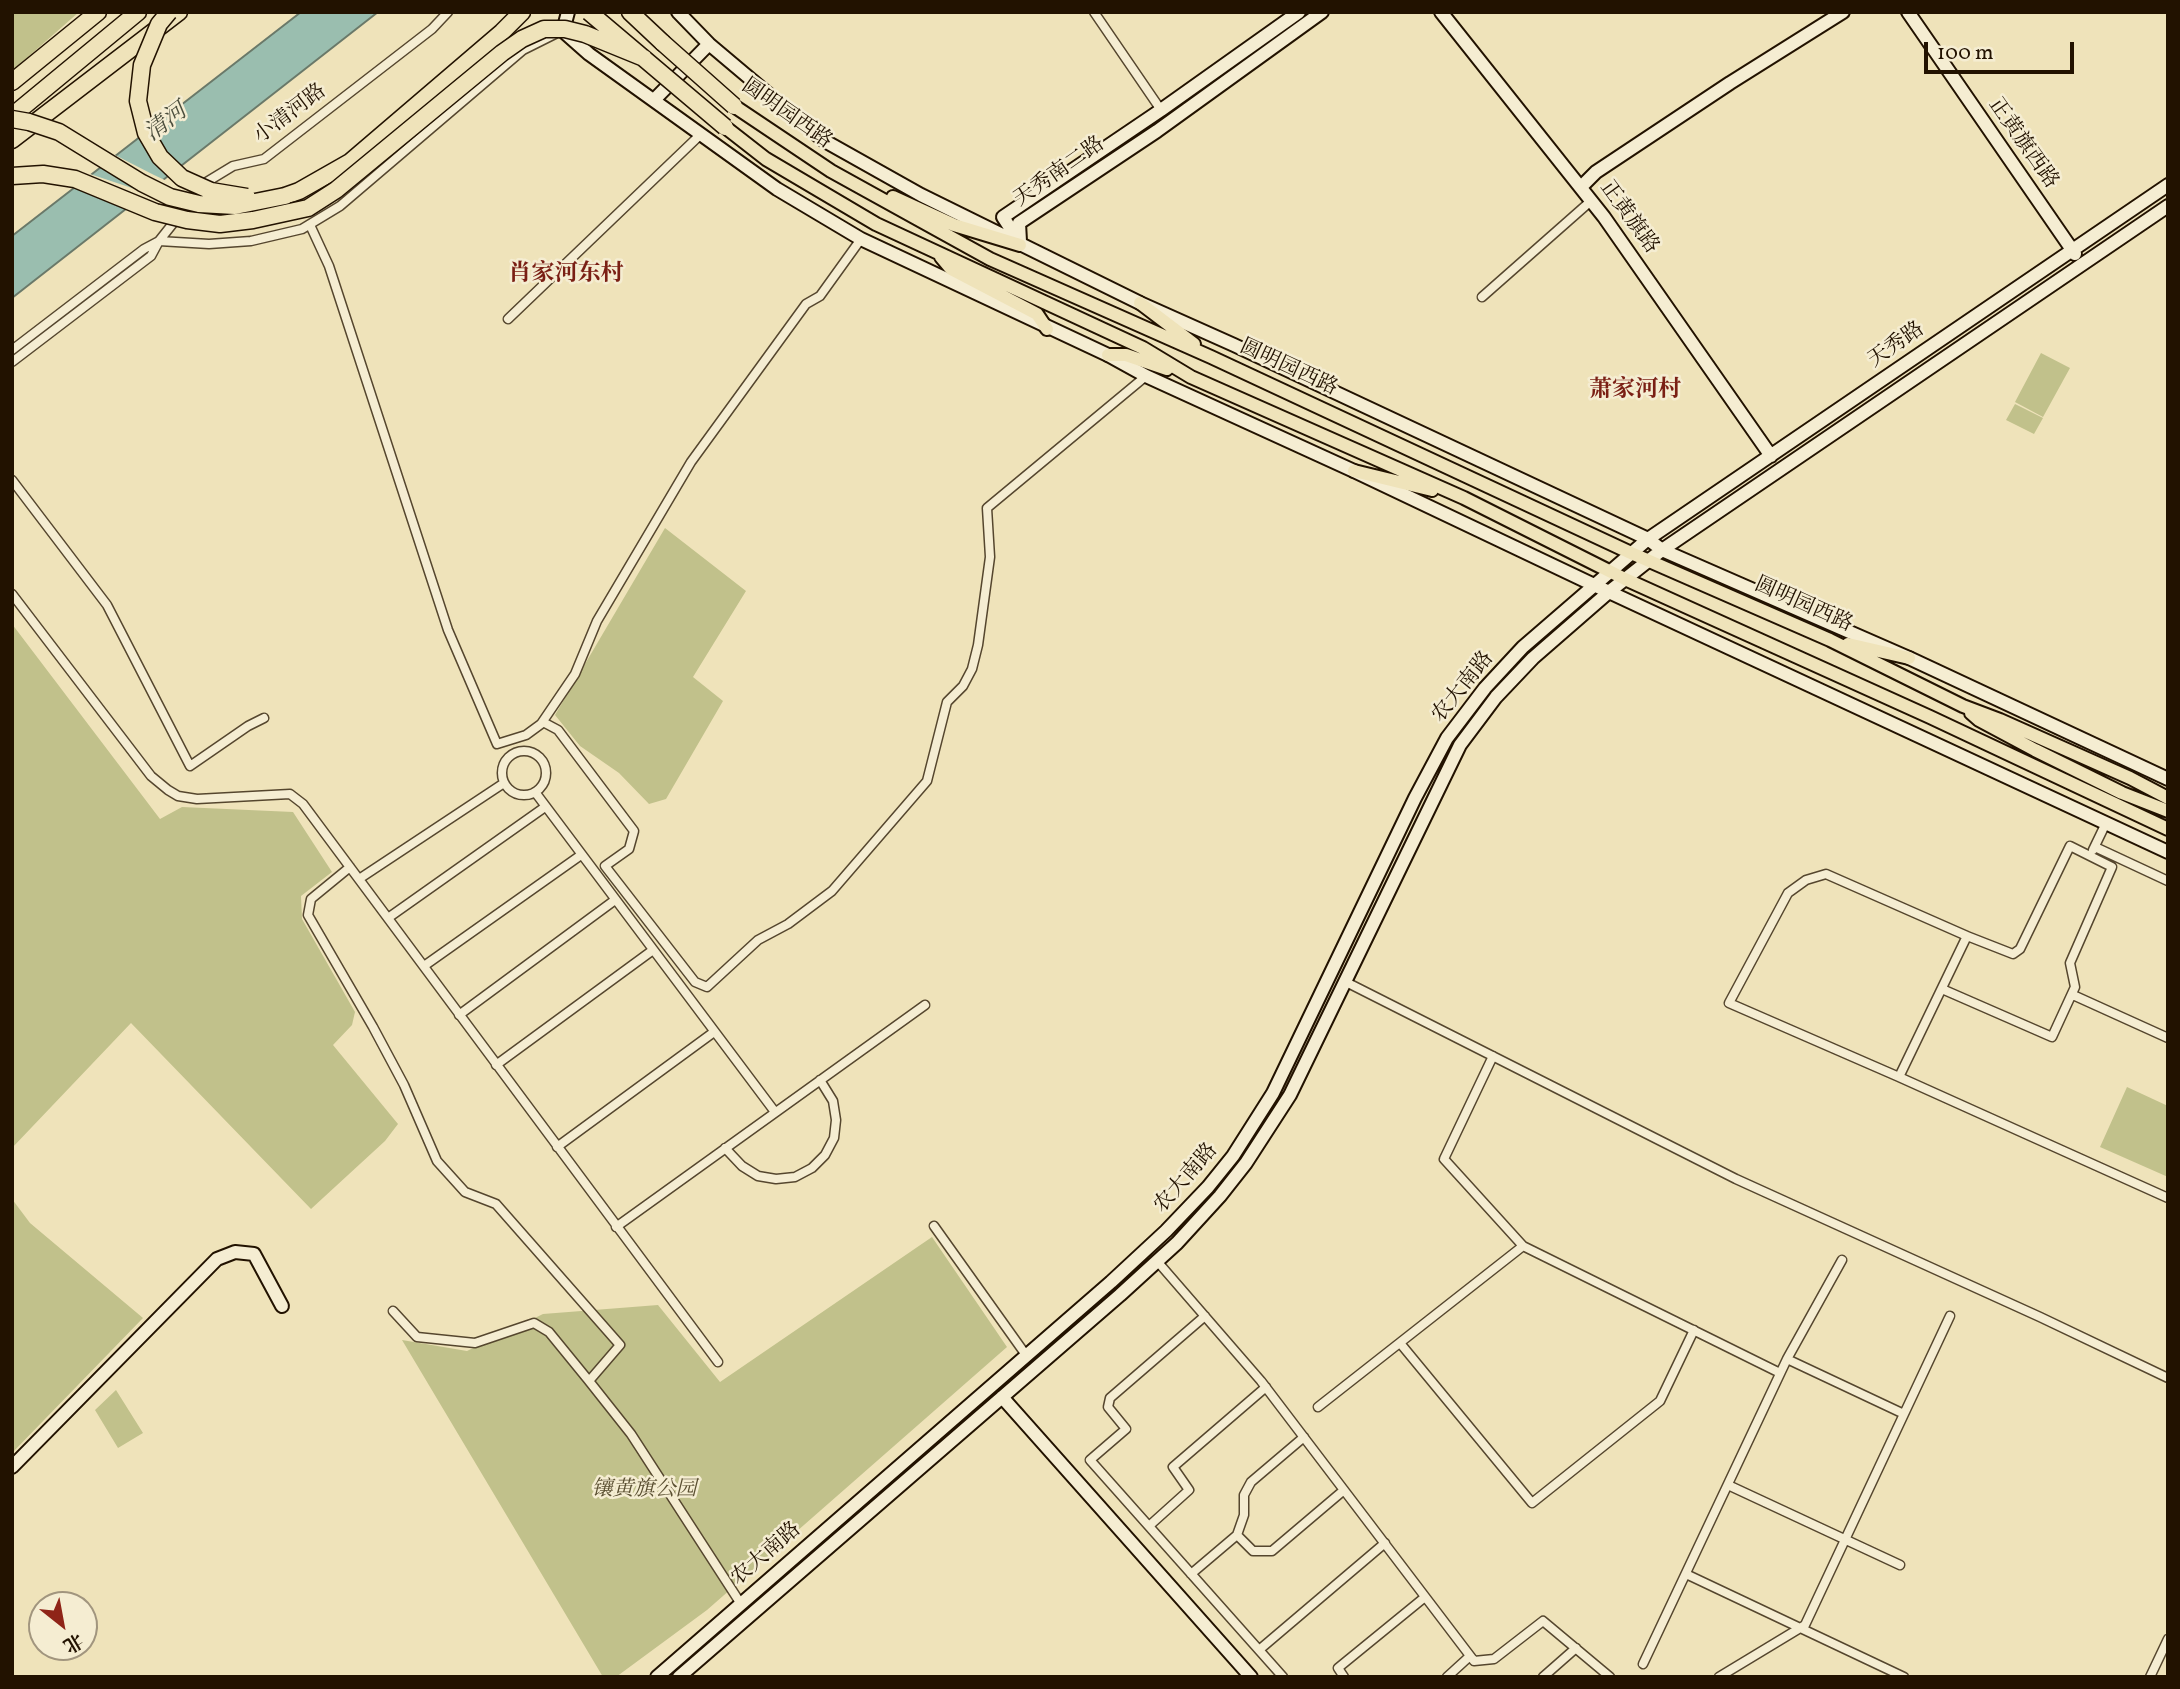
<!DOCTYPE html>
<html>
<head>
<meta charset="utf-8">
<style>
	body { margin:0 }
	#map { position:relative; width:2180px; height:1689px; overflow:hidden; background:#efe3ba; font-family:Vollkorn,"Noto Serif SC",serif }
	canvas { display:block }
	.frame { position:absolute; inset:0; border:14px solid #221200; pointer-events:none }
	.north { position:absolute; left:28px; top:1591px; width:70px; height:70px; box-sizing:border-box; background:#f5edd2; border:2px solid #a1957e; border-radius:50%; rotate:149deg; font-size:19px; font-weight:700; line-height:28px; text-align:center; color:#221200 }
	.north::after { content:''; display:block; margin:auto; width:24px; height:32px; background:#8f2418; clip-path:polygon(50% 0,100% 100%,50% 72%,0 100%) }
	.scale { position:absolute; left:1924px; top:42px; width:150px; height:32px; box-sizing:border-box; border:4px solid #221200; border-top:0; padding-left:9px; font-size:21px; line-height:24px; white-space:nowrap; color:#221200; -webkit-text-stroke:5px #f5edd2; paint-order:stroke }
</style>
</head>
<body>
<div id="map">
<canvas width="2180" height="1689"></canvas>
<div class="frame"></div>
<div class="north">北</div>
<div class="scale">100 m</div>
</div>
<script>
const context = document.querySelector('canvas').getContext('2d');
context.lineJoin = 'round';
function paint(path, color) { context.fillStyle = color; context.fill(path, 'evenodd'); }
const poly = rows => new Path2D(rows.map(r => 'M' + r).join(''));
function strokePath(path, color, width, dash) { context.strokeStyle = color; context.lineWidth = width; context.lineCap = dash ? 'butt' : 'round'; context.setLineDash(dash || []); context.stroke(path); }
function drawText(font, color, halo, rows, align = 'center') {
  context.font = font + ' Vollkorn,"Noto Serif SC",serif'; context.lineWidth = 5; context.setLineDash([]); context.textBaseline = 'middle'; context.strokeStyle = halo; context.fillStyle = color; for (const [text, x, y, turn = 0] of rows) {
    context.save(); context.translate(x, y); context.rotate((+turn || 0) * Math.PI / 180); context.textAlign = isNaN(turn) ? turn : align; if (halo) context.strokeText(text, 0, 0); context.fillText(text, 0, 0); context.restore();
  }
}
const green = poly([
	[12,12,79,12,12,71],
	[2041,353,2070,368,2043,417,2015,402],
	[2015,404,2043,418,2034,434,2006,420],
	[665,528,746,591,693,677,723,701,666,799,649,804,619,773,580,746,555,715],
	[12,624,160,819,182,807,293,812,332,872,301,896,302,919,355,1012,352,1025,333,1045,398,1124,385,1141,311,1209,131,1023,12,1148],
	[2127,1087,2168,1106,2168,1177,2100,1147],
	[12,1199,30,1223,143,1318,12,1453],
	[932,1237,1007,1347,707,1610,616,1677,603,1677,402,1340,467,1351,543,1314,658,1305,720,1382],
	[116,1390,143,1433,118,1448,95,1410]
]);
const water = poly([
	[301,12,378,12,12,298,12,236,301,12]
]);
const pier = poly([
	[113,154,154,175,169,182,159,189,102,162],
	[87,173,132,188,151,195,140,204,77,181]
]);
const street = poly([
	[1094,12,1161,110],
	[310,225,329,266,448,630,497,744,526,735,541,724,575,674,597,621,691,462,806,304,820,296,861,239],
	[159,241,209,244,251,241,302,229,340,206,523,50,557,33],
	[1482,297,1592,200],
	[508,319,700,135],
	[12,350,144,249,159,241],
	[12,362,151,256,159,241,205,183,233,166,264,159,432,29,448,12],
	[12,480,107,605,190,766,248,726,264,718],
	[12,594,151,776,168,790,178,796,197,799,290,794,303,804,718,1362],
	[543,722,558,730,634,831,629,849,605,866,695,982,707,987,758,940,788,924,832,891,927,781,947,702,963,686,972,669,978,645,990,557,987,508,1146,376],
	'502 773a22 22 0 1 1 44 0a22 22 0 1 1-44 0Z',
	[535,792,775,1112],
	[2095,847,2168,881],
	[2093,850,2106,823],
	[350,867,311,899,308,915,373,1027,404,1085,437,1161,465,1192,496,1204,620,1345,589,1381,631,1434,741,1604],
	[359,879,504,783],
	[388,918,545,807],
	[424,966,581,855],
	[1344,981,1736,1179,2040,1317,2168,1378],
	[1942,989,2052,1037,2075,987,2070,963,2112,867,2070,846,2020,949,2013,954,1967,936,1899,1077,1729,1003,1788,893,1806,880,1826,874,1967,936],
	[2073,995,2168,1038],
	[459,1015,615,900],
	[1493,1056,1444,1159,1523,1246,1780,1373],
	[496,1065,653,950],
	[1899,1077,2168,1198],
	[557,1147,714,1032],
	[725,1148,742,1166,758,1176,776,1179,795,1177,812,1168,825,1155,834,1138,836,1120,833,1101,820,1080],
	[934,1226,1026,1355],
	[616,1227,925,1005],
	[1157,1261,1261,1381,1474,1661,1494,1659,1543,1621,1610,1677],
	[393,1311,417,1337,475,1343,534,1323,549,1332,589,1381],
	[1205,1316,1110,1398,1108,1407,1126,1429,1090,1460,1283,1677],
	[1400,1343,1532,1503,1660,1401,1694,1330],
	[1787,1359,1904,1414],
	[1318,1407,1523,1246],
	[1728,1485,1900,1565],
	[1149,1526,1189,1490,1173,1467,1266,1387],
	[1237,1535,1244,1515,1244,1495,1251,1482,1304,1437],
	[1191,1574,1237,1535,1253,1551,1272,1551,1344,1490],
	[1686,1574,1904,1677],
	[1259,1650,1385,1543],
	[1643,1664,1787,1359,1842,1260],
	[1344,1677,1338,1668,1425,1597],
	[1447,1677,1470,1656],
	[1543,1677,1576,1648],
	[1719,1677,1805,1625,1950,1316],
	[2150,1677,2168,1639]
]);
const secondary = poly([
	[568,12,563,31,589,54,777,189,861,239,1108,355,1146,376,1354,471,1594,585,2168,852],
	[678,12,709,44,823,140,921,195,1140,303,1234,345,1648,539,1662,550,1909,658,2168,779],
	[1441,12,1604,217,1771,456],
	[1908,12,2075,254],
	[654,100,709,44],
	[1581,187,1596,172,1730,83,1843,12],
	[1020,241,1019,223,1157,131,1322,12],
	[1020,243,1003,217,1161,110,1299,12],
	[1002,1397,1251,1677],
	[12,1467,217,1259,235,1252,254,1254,282,1306],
	[657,1677,1111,1282,1166,1231,1208,1187,1233,1156,1273,1093,1415,798,1447,738,1485,688,1523,647,1648,539,2168,185],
	[679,1677,1120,1295,1177,1243,1220,1196,1246,1163,1290,1095,1460,745,1496,697,1533,658,1610,591,1662,550,2168,206]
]);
const primary = poly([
	[734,106,831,171,990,259,1211,357,1631,553,1830,640,1963,706,2000,720,2130,778,2168,798],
	[725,127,766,159,876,224,1143,348,1191,377,1464,498,1625,579,1930,717,2168,829],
	[893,197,954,225,1020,245],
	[941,257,951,269,1037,314,1047,329],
	[1140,303,1194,344],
	[1108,355,1126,355,1167,369],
	[1354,471,1432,490],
	[1848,644,1909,658],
	[1971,713,1979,720,2035,750,2122,793,2168,811]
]);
const highway = poly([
	[630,12,663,43],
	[12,82,98,12],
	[12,116,138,12],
	[12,140,179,12],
	[285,196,299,191,350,162,502,32,522,12]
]);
const highwayBridge = poly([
	[169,12,159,24,142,65,138,101,146,133,160,157,182,178,211,191,247,197],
	[589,12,725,127],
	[663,43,734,106],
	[12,119,29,122,59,132,142,183,170,197,199,204,235,206,285,196],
	[12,176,43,174,75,179,155,212,187,220,220,224,253,220,308,208,336,190,502,53,522,39,544,29,565,29,585,34,644,58]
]);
const streetNames = [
	["小清河路",291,115,-37],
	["圆明园西路",786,115,35],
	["正黄旗西路",2022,144,55],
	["天秀南二路",1060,173,-35],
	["正黄旗路",1628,218,54],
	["天秀路",1897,346,-35],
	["圆明园西路",1288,369,25],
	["圆明园西路",1803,606,24],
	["农大南路",1464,688,-51],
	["农大南路",1187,1179,-49],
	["农大南路",767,1555,-41]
];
const parkNames = [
	["镶黄旗公园",644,1491]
];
const waterNames = [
	["清河",167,124,-37]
];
const neighbourhoodNames = [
	["肖家河东村",566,276],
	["萧家河村",1635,392]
];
paint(green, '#c1c18b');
paint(water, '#9abeaf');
strokePath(water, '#6a7969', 2);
paint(pier, '#efe3ba');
strokePath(street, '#55462e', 11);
strokePath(secondary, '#221200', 16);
strokePath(primary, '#221200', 16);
strokePath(highway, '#221200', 19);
strokePath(street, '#f5edd2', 8);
strokePath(secondary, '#f5edd2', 12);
strokePath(primary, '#efe3ba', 12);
strokePath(highway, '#efe3ba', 16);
strokePath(highwayBridge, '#221200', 19, []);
strokePath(highwayBridge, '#efe3ba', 16);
drawText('21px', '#221200', '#f5edd2', streetNames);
drawText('italic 21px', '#5a4f31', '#f5edd2', parkNames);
drawText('italic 23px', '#4c4e3d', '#f5edd2', waterNames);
drawText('bold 23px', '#7a1f14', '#f5edd2', neighbourhoodNames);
</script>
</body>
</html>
